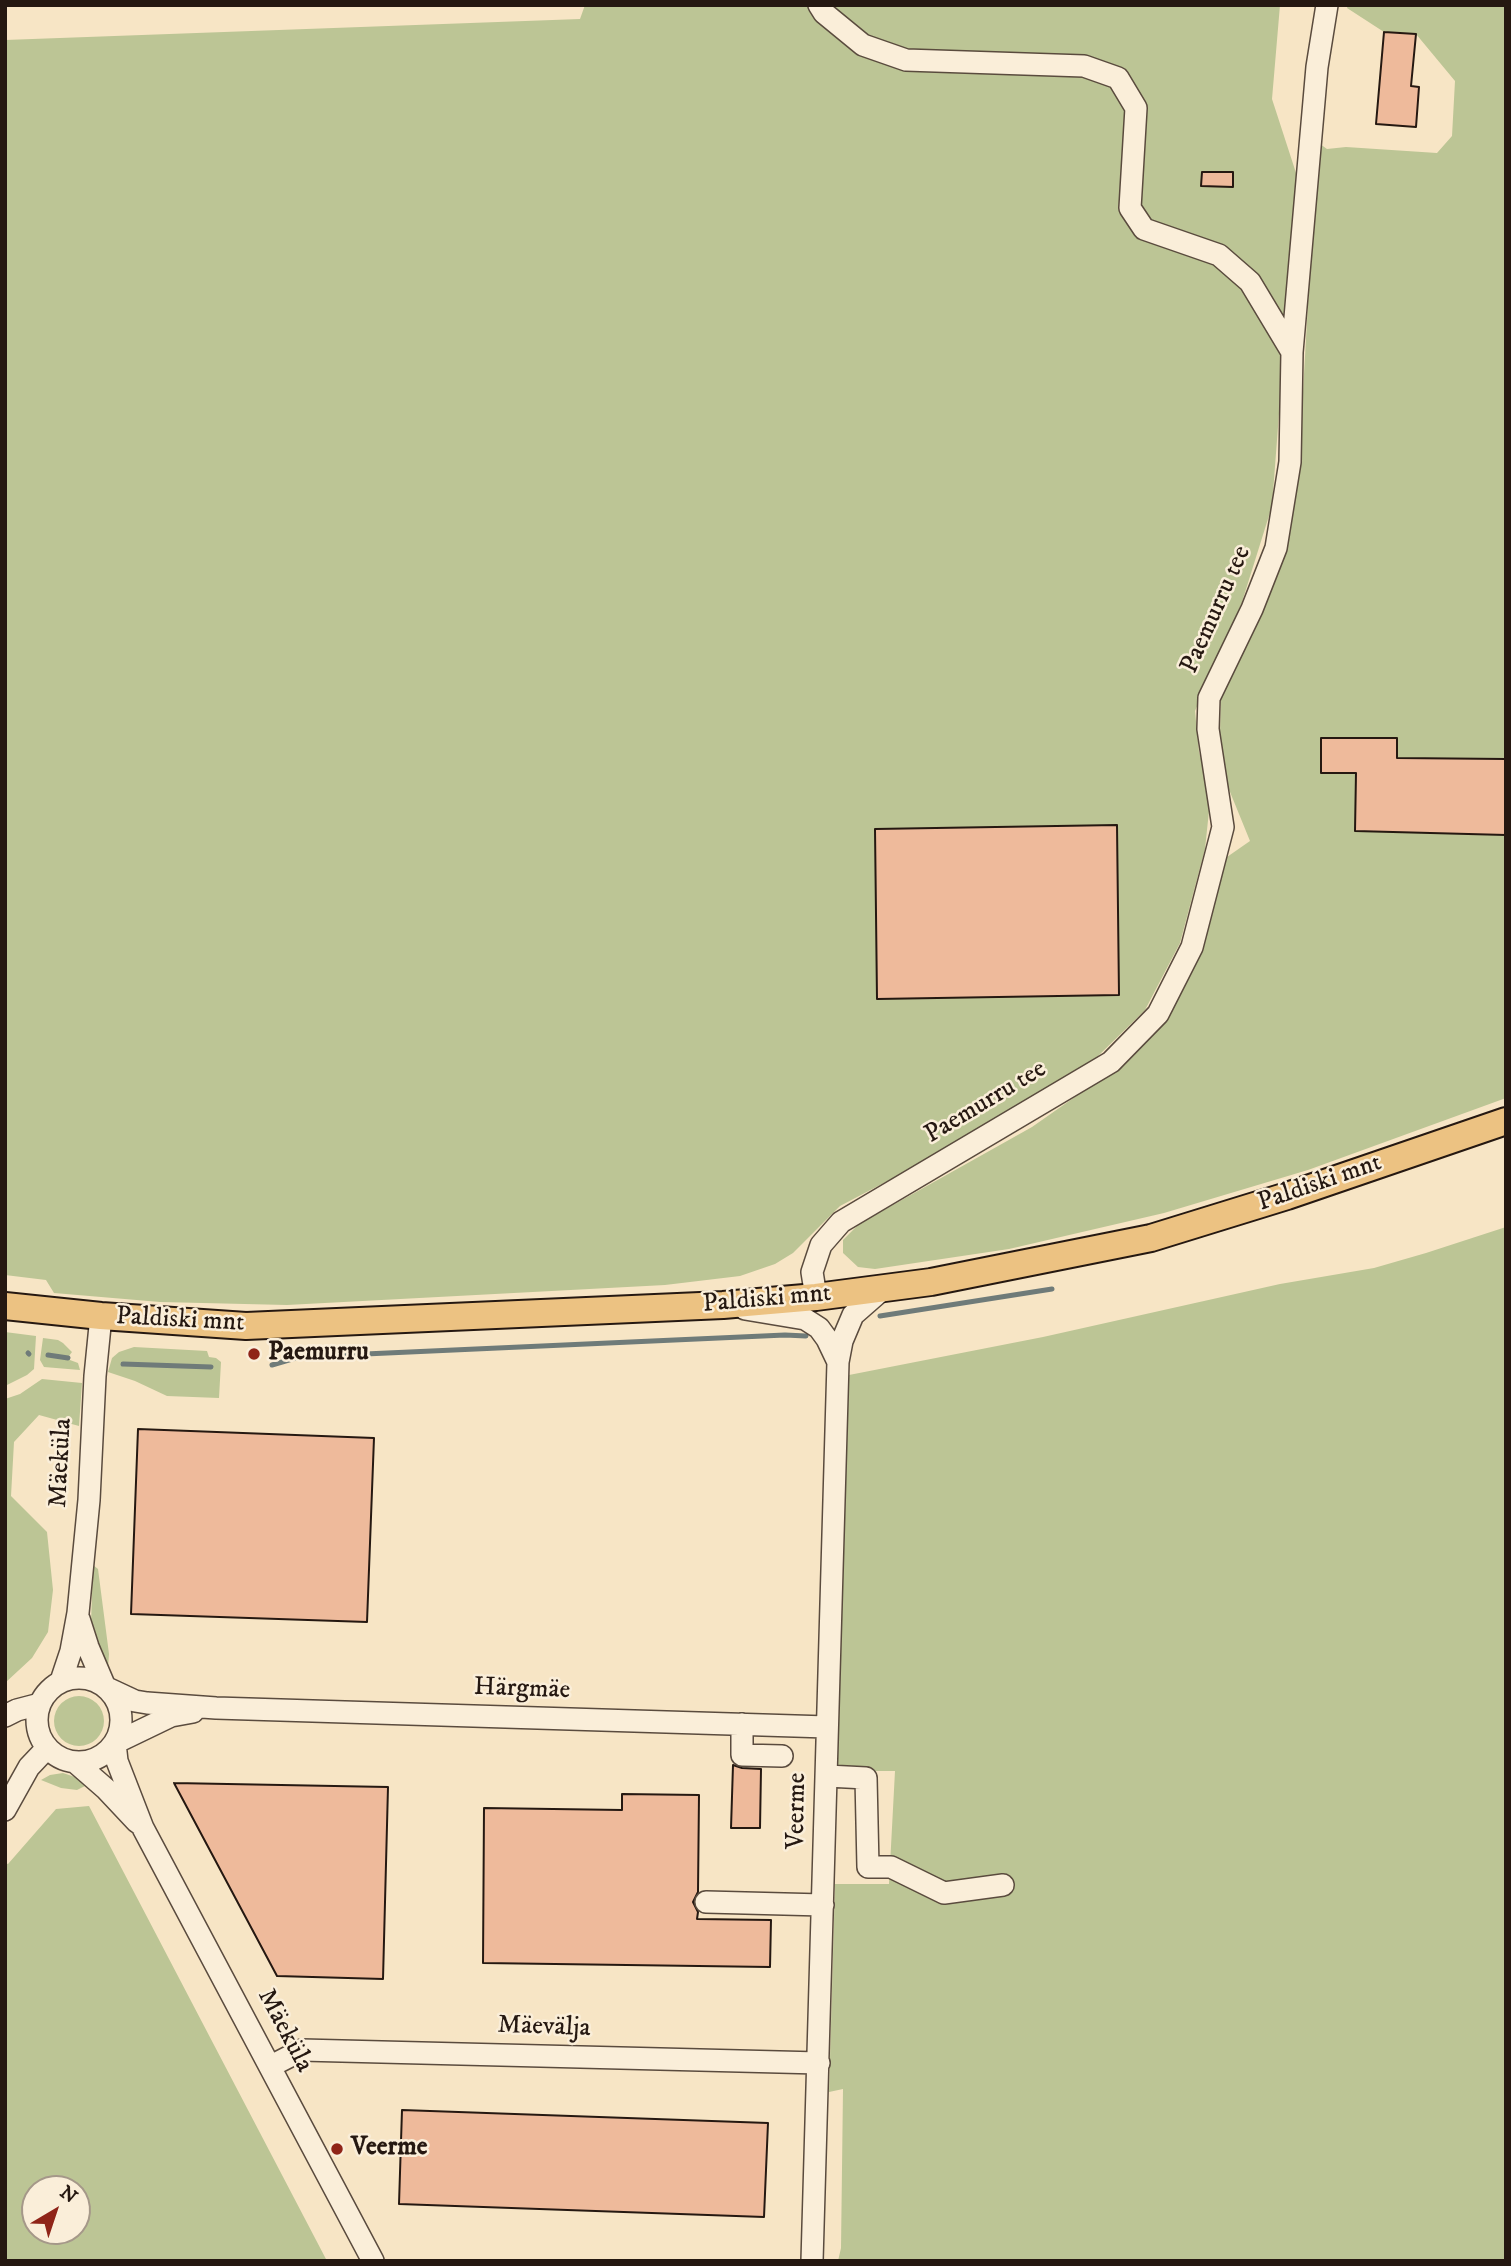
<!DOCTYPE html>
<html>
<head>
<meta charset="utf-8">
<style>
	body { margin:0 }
	#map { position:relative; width:1511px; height:2266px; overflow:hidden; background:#f7e5c5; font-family:"IM FELL DW Pica",serif }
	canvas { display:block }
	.frame { position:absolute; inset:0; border:7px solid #251811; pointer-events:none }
	.north { position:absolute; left:21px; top:2175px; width:70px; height:70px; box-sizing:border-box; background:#faeed9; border:2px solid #a59889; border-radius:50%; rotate:39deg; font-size:19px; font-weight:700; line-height:28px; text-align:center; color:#251811 }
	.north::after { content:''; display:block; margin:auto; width:24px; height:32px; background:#8f2418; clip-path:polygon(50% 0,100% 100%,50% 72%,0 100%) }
</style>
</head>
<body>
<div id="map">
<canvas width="1511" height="2266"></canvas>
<div class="frame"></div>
<div class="north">N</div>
</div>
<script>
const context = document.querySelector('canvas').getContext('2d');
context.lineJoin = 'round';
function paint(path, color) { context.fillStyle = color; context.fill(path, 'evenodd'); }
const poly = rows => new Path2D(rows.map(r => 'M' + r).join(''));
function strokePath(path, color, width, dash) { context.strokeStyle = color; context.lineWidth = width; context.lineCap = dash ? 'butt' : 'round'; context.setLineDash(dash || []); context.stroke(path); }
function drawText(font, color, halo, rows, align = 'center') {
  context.font = font + ' "IM FELL DW Pica",serif'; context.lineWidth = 5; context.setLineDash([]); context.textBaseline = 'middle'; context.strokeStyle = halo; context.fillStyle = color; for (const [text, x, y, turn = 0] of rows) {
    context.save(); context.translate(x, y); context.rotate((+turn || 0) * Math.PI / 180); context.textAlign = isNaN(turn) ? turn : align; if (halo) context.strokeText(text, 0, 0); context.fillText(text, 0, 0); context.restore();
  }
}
const green = poly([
	[585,5,1280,5,1272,99,1297,176,1272,506,1242,602,1195,711,1199,752,1211,792,1205,849,1180,943,1145,1010,1095,1059,954,1146,840,1206,793,1253,775,1264,740,1276,665,1285,287,1305,160,1302,54,1293,46,1280,5,1275,5,40,580,19],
	[1348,5,1506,5,1506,1098,1308,1170,1164,1213,1009,1249,875,1269,858,1267,843,1253,843,1240,859,1224,1032,1127,1122,1064,1160,1028,1186,983,1204,939,1227,857,1250,841,1228,787,1220,733,1221,695,1248,637,1301,427,1315,180,1320,144,1327,149,1346,147,1437,153,1452,136,1455,81,1416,34,1384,32,1347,8],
	[1506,1227,1506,2261,838,2261,841,2248,843,2089,829,2092,835,1884,889,1884,895,1771,841,1771,837,1768,849,1375,1043,1337,1280,1284,1374,1268,1426,1253],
	[5,1332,36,1336,34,1369,27,1375,5,1386],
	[43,1338,58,1340,63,1343,72,1352,69,1356,70,1360,78,1363,80,1370,44,1367,40,1360],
	[134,1347,207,1351,209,1357,216,1358,221,1362,219,1398,167,1396,135,1381,108,1372,112,1358,119,1352],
	[42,1379,82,1383,79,1426,39,1415,14,1442,11,1496,47,1532,53,1590,48,1632,32,1658,5,1683,5,1399,20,1394],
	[93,1565,98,1569,109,1654,108,1668,101,1656,91,1623],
	'54 1721a25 25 0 1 1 50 0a25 25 0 1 1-50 0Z',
	[63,1773,75,1777,85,1786,77,1790,61,1788,41,1780,50,1775],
	[89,1806,327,2261,5,2261,5,1863,8,1864,56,1809],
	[35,2189,77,2189,77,2231,35,2231]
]);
const stream = poly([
	[880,1316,1052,1289],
	[28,1353,29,1354],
	[48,1355,68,1358],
	[123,1364,211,1367],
	[272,1365,299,1357,785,1335,806,1336]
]);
const building = poly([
	[1384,32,1416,34,1411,86,1419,87,1416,127,1376,124,1384,32],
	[1202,172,1233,172,1233,187,1201,186,1202,172],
	[1321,738,1397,738,1397,758,1506,759,1506,835,1355,831,1356,773,1321,773,1321,738],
	[1117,825,1119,995,877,999,875,829,1117,825],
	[138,1429,374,1438,367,1622,131,1614,138,1429],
	[733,1765,742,1768,761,1769,760,1828,731,1828,733,1765],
	[174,1783,388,1787,383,1979,277,1976,174,1783],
	[622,1794,699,1795,698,1892,693,1902,698,1912,697,1919,771,1920,770,1967,483,1963,484,1808,622,1810,622,1794],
	[402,2110,768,2123,764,2217,399,2204,402,2110]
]);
const minor = poly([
	[819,5,824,13,863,45,906,60,1084,66,1118,78,1136,108,1130,208,1144,229,1219,255,1250,282,1292,352],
	[816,1297,812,1272,821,1245,841,1222,1111,1062,1158,1014,1192,947,1223,827,1208,729,1209,698,1252,609,1276,548,1290,462,1292,352,1317,67,1327,5],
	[745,1309,805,1319,819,1328,827,1339,838,1362],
	[79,1619,88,1647,105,1687],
	'37 1720a42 42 0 1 1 84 0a42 42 0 1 1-84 0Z',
	[61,1681,71,1651,78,1613,89,1500,95,1376,101,1316],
	[105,1687,135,1701,147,1703,216,1708,827,1727],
	[5,1716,17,1710,40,1704],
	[742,1724,742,1755,782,1756],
	[115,1743,117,1761,143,1828,373,2261],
	[115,1743,171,1716,193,1712],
	[75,1762,106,1789,137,1822],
	[827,1776,866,1778,868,1867,891,1867,944,1893,1003,1885],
	[5,1810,29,1767,47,1748],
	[706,1902,823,1905],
	[271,2066,302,2050,819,2063],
	[812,2261,838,1362,842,1341,853,1315,885,1287]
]);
const major = poly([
	[5,1306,101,1316,246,1326,723,1305,816,1297,931,1282,1151,1238,1287,1196,1506,1121]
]);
const markers = [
	[254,1354,7,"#8f2418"],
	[337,2149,7,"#8f2418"]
];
const streetNames = [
	["Paemurru tee",1217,610,-66],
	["Paemurru tee",986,1103,-31],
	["Paldiski mnt",1320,1184,-19],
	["Paldiski mnt",767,1300,-5],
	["Paldiski mnt",180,1321,3],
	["Mäeküla",62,1463,-87],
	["Härgmäe",522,1690,2],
	["Veerme",798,1811,-89],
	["Mäevälja",544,2028,2],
	["Mäeküla",284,2031,62]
];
const poiNames = [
	["Paemurru",268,1354],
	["Veerme",351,2149]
];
paint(green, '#bcc595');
strokePath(stream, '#6f7b79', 5);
paint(building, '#eeba9b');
strokePath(building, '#251811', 2);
strokePath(minor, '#5a4b3e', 24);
strokePath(major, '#251811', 30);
strokePath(minor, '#faeed9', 21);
strokePath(major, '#ecc282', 26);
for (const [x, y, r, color] of markers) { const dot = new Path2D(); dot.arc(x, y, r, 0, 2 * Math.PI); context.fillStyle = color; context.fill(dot); strokePath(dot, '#faeed9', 2.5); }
drawText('26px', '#251811', '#faeed9', streetNames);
drawText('bold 26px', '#251811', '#faeed9', poiNames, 'left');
</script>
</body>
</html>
